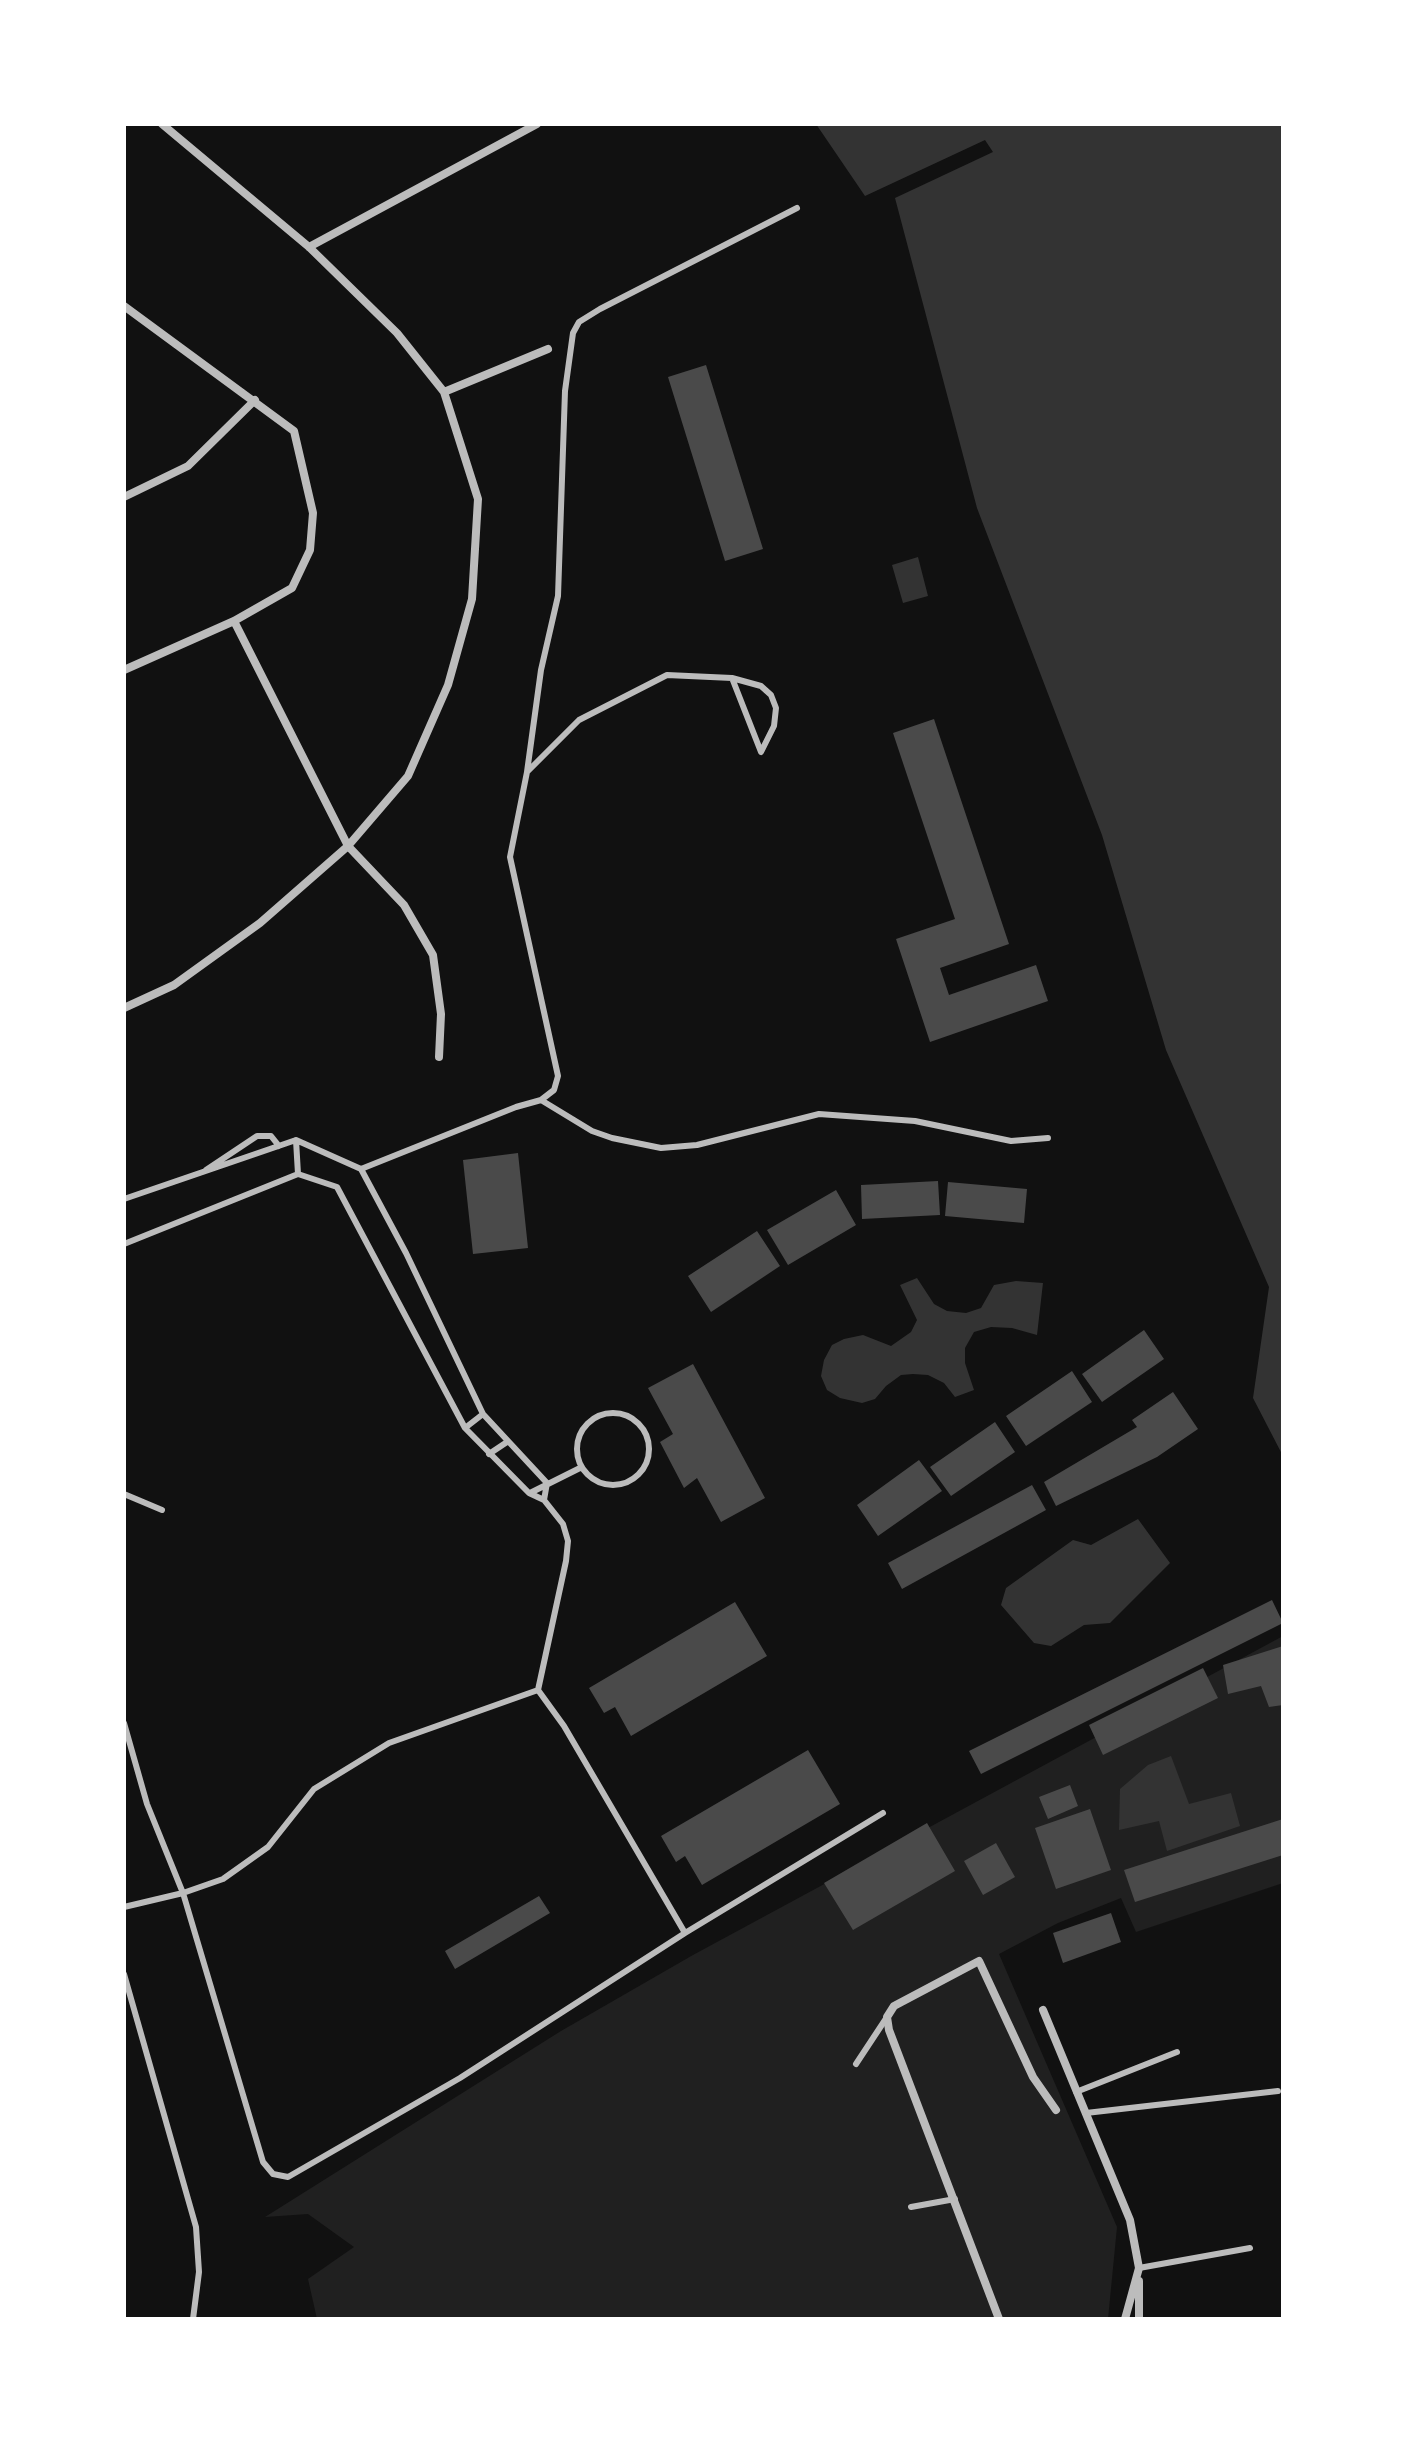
<!DOCTYPE html>
<html>
<head>
<meta charset="utf-8">
<style>
	body { margin:0 }
	#map { position:relative; width:1407px; height:2443px; overflow:hidden; background:#111; font-family:"Noto Serif",serif }
	canvas { display:block }
	.frame { position:absolute; inset:0; border:126px solid #fff; pointer-events:none }
</style>
</head>
<body>
<div id="map">
<canvas width="1407" height="2443"></canvas>
<div class="frame"></div>
</div>
<script>
const context = document.querySelector('canvas').getContext('2d');
context.lineJoin = 'round';
function paint(path, color) { context.fillStyle = color; context.fill(path, 'evenodd'); }
const poly = rows => new Path2D(rows.map(r => 'M' + r).join(''));
function strokePath(path, color, width, dash) { context.strokeStyle = color; context.lineWidth = width; context.lineCap = dash ? 'butt' : 'round'; context.setLineDash(dash || []); context.stroke(path); }
const green = poly([
	[1283,1636,1283,1883,1136,1932,1121,1898,1058,1923,999,1954,1117,2227,1108,2319,317,2319,308,2279,354,2247,308,2214,265,2217,561,2031,693,1955]
]);
const water = poly([
	[816,124,1283,124,1283,1456,1253,1398,1269,1287,1166,1050,1102,835,977,508,895,198,993,152,985,140,865,196],
	[918,557,928,596,903,603,892,565],
	[917,1278,934,1304,947,1311,966,1313,981,1308,994,1285,1016,1281,1043,1283,1037,1335,1012,1328,991,1327,974,1332,965,1348,965,1363,974,1390,955,1397,944,1383,928,1375,913,1374,901,1375,886,1386,875,1399,862,1403,840,1398,827,1390,821,1376,824,1360,832,1345,844,1339,863,1335,891,1346,911,1332,917,1320,900,1285],
	[1138,1519,1170,1563,1110,1623,1084,1625,1051,1646,1034,1643,1001,1605,1006,1588,1073,1540,1091,1545],
	[1171,1756,1189,1804,1231,1793,1240,1826,1167,1851,1159,1821,1119,1830,1120,1789,1148,1765]
]);
const building = poly([
	[706,365,763,549,725,561,668,377],
	[934,719,1009,944,940,968,949,995,1036,965,1048,1001,930,1042,896,939,955,919,893,733],
	[518,1153,528,1248,473,1254,463,1160],
	[938,1181,940,1215,862,1219,861,1185],
	[948,1182,1027,1189,1024,1223,945,1216],
	[836,1190,856,1225,788,1265,767,1230],
	[757,1231,780,1266,711,1312,688,1276],
	[1144,1330,1164,1359,1102,1402,1082,1374],
	[693,1364,765,1498,721,1522,697,1478,684,1488,660,1442,673,1434,648,1388],
	[1072,1371,1092,1402,1026,1446,1006,1416],
	[1173,1392,1198,1429,1157,1457,1056,1506,1044,1482,1137,1427,1132,1420],
	[995,1422,1015,1452,951,1496,930,1467],
	[919,1460,942,1491,878,1536,857,1505],
	[1032,1485,1046,1510,902,1589,888,1563],
	[1272,1600,1283,1623,981,1774,969,1751],
	[735,1602,767,1656,631,1736,615,1707,604,1713,589,1688],
	[1283,1646,1283,1705,1269,1707,1261,1686,1228,1694,1223,1665],
	[1203,1668,1218,1698,1103,1755,1089,1725],
	[808,1750,840,1804,702,1885,685,1856,676,1862,661,1836],
	[1070,1785,1078,1806,1048,1819,1039,1797],
	[1090,1809,1111,1870,1056,1889,1035,1828],
	[1283,1819,1283,1855,1135,1902,1124,1870],
	[927,1823,955,1871,853,1930,824,1883],
	[996,1843,1015,1877,983,1895,964,1861],
	[539,1896,550,1913,455,1969,445,1951],
	[1111,1913,1121,1942,1063,1963,1053,1933]
]);
const service = poly([
	[527,772,541,670,558,596,565,391,573,333,579,322,600,309,797,208],
	[541,1100,592,1131,612,1138,661,1148,697,1145,819,1114,915,1121,1011,1141,1048,1138],
	[296,1140,298,1174],
	[361,1169,516,1107,541,1100,554,1090,558,1076,510,857,527,772,579,720,667,675,732,678,761,686,771,695,776,708,774,726,761,752,732,678],
	[206,1170,257,1136,271,1136,279,1146],
	[124,1199,296,1140,361,1169,406,1253,483,1414,547,1483,544,1500],
	[124,1244,298,1174,337,1187,465,1428,529,1493,544,1500,563,1524,568,1541,566,1561,538,1690,564,1726,685,1933],
	'577 1449a36 36 0 1 1 72 0a36 36 0 1 1-72 0Z',
	[465,1428,483,1414],
	[489,1454,507,1442],
	[530,1493,580,1468],
	[124,1494,162,1510],
	[124,1723,147,1804,183,1893,263,2162,273,2174,288,2177,460,2078,685,1933,883,1813],
	[124,1907,183,1893,223,1879,268,1847,314,1789,389,1743,538,1690],
	[124,1974,196,2227,199,2272,193,2319],
	[856,2064,887,2017],
	[1076,2092,1177,2052],
	[1086,2113,1278,2091],
	[911,2207,955,2199],
	[1139,2268,1250,2248]
]);
const minor = poly([
	[309,247,537,124],
	[124,306,294,431,313,513,310,550,292,588,234,621,124,670],
	[444,392,548,349],
	[124,497,188,466,255,400],
	[234,621,348,846,404,905,433,955,441,1014,439,1057],
	[124,1008,174,985,260,923,348,846,408,776,448,685,472,599,478,499,444,392,397,333,309,247,162,124],
	[1043,2010,1130,2220,1139,2268,1125,2319],
	[1139,2281,1139,2319],
	[999,2319,889,2030,887,2017,894,2006,979,1961,1033,2077,1056,2110]
]);
paint(green, '#202020');
paint(water, '#333');
paint(building, '#4a4a4a');
strokePath(service, '#bcbcbc', 6);
strokePath(minor, '#bcbcbc', 8);
</script>
</body>
</html>
